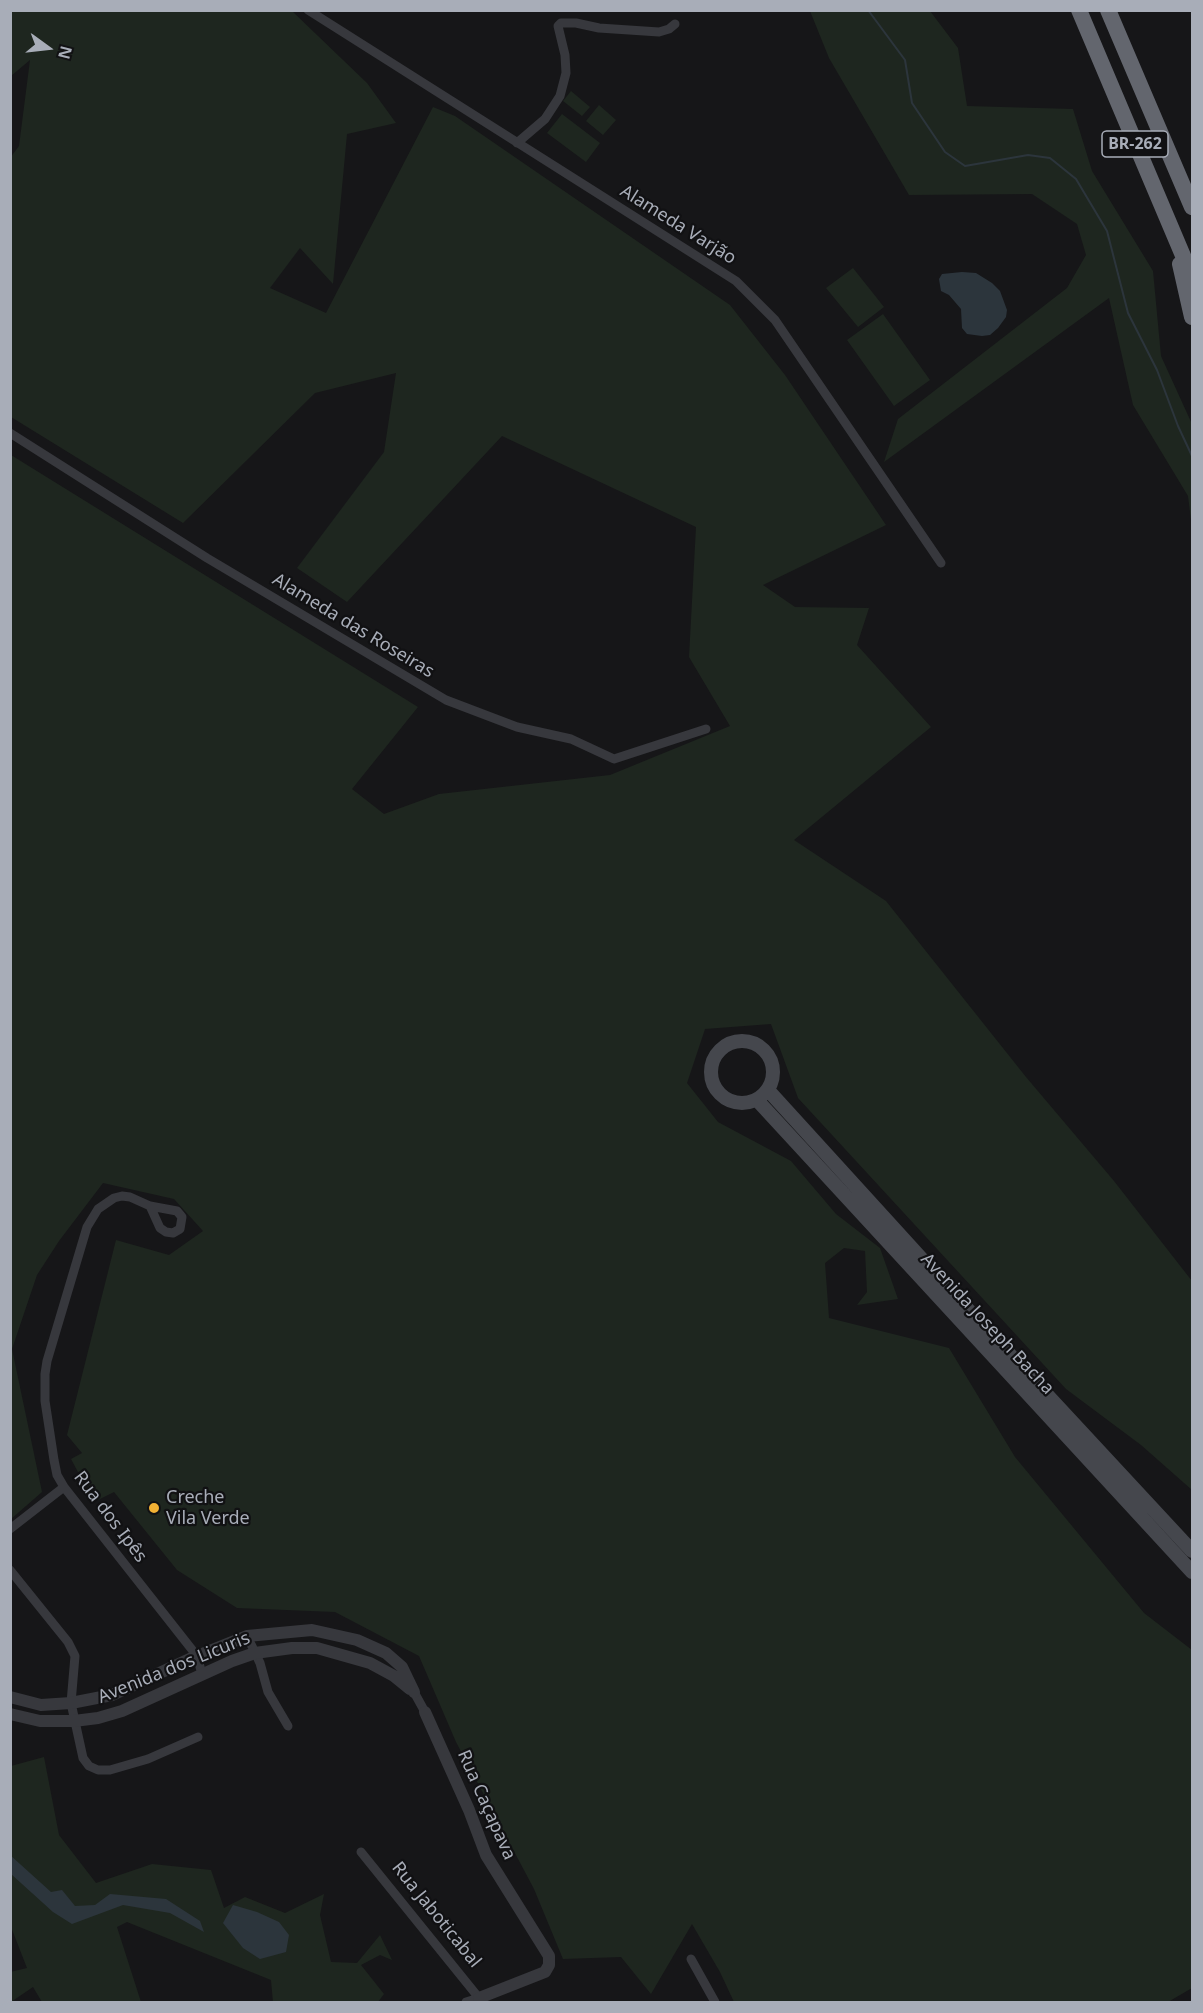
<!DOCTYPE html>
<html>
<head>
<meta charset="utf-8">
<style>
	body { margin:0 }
	#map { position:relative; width:1203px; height:2013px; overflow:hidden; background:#161618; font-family:"Noto Sans",sans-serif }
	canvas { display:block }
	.frame { position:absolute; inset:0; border:12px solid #a8adb8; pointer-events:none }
	.north { position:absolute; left:18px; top:18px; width:60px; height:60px; -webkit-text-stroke:4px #111113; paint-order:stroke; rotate:105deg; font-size:16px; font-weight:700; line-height:24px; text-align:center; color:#a8adb8 }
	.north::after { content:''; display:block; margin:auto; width:21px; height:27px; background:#a8adb8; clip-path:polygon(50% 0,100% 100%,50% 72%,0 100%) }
</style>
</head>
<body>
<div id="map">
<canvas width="1203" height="2013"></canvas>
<div class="frame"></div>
<div class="north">N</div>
</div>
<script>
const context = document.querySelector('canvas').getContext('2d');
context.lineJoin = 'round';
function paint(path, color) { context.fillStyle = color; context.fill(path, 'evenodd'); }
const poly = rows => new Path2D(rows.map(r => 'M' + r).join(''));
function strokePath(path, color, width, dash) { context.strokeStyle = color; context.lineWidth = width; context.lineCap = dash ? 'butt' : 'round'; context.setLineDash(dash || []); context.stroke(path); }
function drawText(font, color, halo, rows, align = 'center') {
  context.font = font + ' "Noto Sans",sans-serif'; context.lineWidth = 4.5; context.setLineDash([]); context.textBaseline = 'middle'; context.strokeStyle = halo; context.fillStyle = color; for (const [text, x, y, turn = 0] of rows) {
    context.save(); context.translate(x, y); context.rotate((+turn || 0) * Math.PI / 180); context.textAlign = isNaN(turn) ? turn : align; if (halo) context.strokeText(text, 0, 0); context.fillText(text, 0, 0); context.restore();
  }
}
const green = poly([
	[11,11,292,11,367,83,396,123,347,134,333,284,300,248,270,288,326,313,433,107,455,116,730,305,785,375,886,525,763,585,795,607,869,608,857,645,931,727,794,840,886,901,1026,1077,1114,1181,1192,1281,1192,1490,1141,1445,1066,1389,798,1098,771,1024,705,1029,687,1083,718,1122,791,1161,836,1214,880,1248,898,1299,857,1305,867,1292,865,1251,844,1248,825,1263,829,1318,949,1348,1015,1457,1144,1613,1192,1650,1192,1988,1168,2002,734,2002,720,1972,692,1924,651,1994,621,1957,563,1959,534,1889,456,1742,419,1656,335,1612,237,1608,177,1570,114,1492,94,1502,71,1459,82,1453,67,1435,116,1240,169,1255,203,1231,174,1199,103,1183,59,1241,37,1275,12,1349,42,1492,11,1519,11,455,418,707,352,789,384,814,439,794,610,775,730,726,689,657,696,527,502,436,347,602,297,568,384,452,396,373,315,393,183,523,11,417,10,158,19,146,30,60,11,76],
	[810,11,930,11,958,48,967,106,1073,109,1092,171,1153,271,1161,356,1192,424,1192,528,1188,496,1133,405,1109,298,884,462,898,419,1067,288,1086,255,1077,224,1032,194,909,195,829,58],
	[571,91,590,107,582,116,563,101],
	[599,105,616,120,603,135,586,121],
	[562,114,600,143,586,162,547,133],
	[853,268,884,307,858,327,826,288],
	[883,314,930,380,894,406,847,340],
	[44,1757,59,1835,96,1883,152,1864,211,1870,224,1908,245,1897,285,1913,324,1894,320,1915,331,1962,357,1963,380,1935,392,1960,380,1955,361,1965,384,1994,378,2002,273,2002,271,1980,127,1922,117,1927,141,2002,42,2002,33,1987,11,2002,10,1972,27,1968,11,1927,11,1766]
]);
const water = poly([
	[962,272,976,273,992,283,1000,291,1007,310,1006,317,998,328,990,335,982,336,967,334,962,328,961,309,949,295,941,291,939,279,942,274],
	[10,1855,51,1892,62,1890,75,1906,95,1905,110,1894,166,1899,200,1921,204,1932,170,1913,123,1905,72,1924,53,1912,11,1874],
	[233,1905,257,1912,279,1922,289,1935,286,1952,260,1959,243,1948,223,1923]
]);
const stream = poly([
	[868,10,905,60,912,103,945,152,965,166,1028,155,1050,158,1076,179,1107,231,1128,313,1157,370,1178,426,1192,456]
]);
const minor = poly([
	[308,10,736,281,775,320,941,563],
	[517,143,545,119,560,96,566,73,565,55,558,26,561,23,576,23,599,28,659,32,669,29,675,24],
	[10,433,207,558,446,700,517,727,571,739,614,759,706,729],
	[150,1206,160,1228,166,1232,173,1233,180,1229,182,1217,177,1211,150,1206,130,1197,122,1196,114,1198,98,1209,87,1227,47,1361,45,1374,45,1401,54,1460,57,1475,64,1487,197,1656,202,1674],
	[10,1529,64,1487],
	[10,1570,68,1642,75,1656,71,1703,83,1758,89,1766,98,1770,110,1770,148,1759,198,1737],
	[247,1636,260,1663,268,1692,288,1726],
	[414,1692,425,1712],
	[361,1852,479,1998,466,2002],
	[691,1959,715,2002]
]);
const tertiary = poly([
	[10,1697,41,1705,71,1703,112,1695,192,1658,247,1636,312,1630,357,1640,386,1653,402,1667,414,1692],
	[425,1712,469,1810,486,1855,549,1956,549,1965,545,1972,479,1998,482,2002],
	[10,1714,40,1721,74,1721,98,1718,122,1711,232,1661,255,1653,292,1648,317,1648,370,1663,394,1676,410,1689]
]);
const secondary = poly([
	'711 1072a31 31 0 1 1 62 0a31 31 0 1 1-62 0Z',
	[768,1090,961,1302,1192,1551],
	[757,1100,1192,1572]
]);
const motorway = poly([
	[1079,10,1192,277],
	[1108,10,1192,207],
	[1180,264,1192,317]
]);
const markers = [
	[154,1508,6,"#f2b134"]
];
const shields = [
	[1135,144,66]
];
const shieldNames = [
	["BR-262",1135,144]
];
const streetNames = [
	["Alameda Varjão",678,225,32],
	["Alameda das Roseiras",353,626,31],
	["Avenida Joseph Bacha",987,1324,47],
	["Rua dos Ipês",110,1517,53],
	["Avenida dos Licuris",174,1668,-22],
	["Rua Caçapava",486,1805,66],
	["Rua Jaboticabal",436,1915,51]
];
const poiNames = [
	["Creche",166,1498],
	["Vila Verde",166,1519]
];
paint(green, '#1e261f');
paint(water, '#2c353c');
strokePath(stream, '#2c353c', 2);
strokePath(minor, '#37383d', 9);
strokePath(tertiary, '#37383d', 12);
strokePath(secondary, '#45474d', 14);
strokePath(motorway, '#63666e', 16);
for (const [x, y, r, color] of markers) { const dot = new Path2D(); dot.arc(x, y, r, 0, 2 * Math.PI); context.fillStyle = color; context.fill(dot); strokePath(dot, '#111113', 2); }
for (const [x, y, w] of shields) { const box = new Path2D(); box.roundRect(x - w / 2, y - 13, w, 26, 4.5); context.fillStyle = '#111113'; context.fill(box); strokePath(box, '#a8adb8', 1.5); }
drawText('bold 16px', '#a8adb8', null, shieldNames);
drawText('18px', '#a8adb8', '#111113', streetNames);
drawText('18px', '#a8adb8', '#111113', poiNames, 'left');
</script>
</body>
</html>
